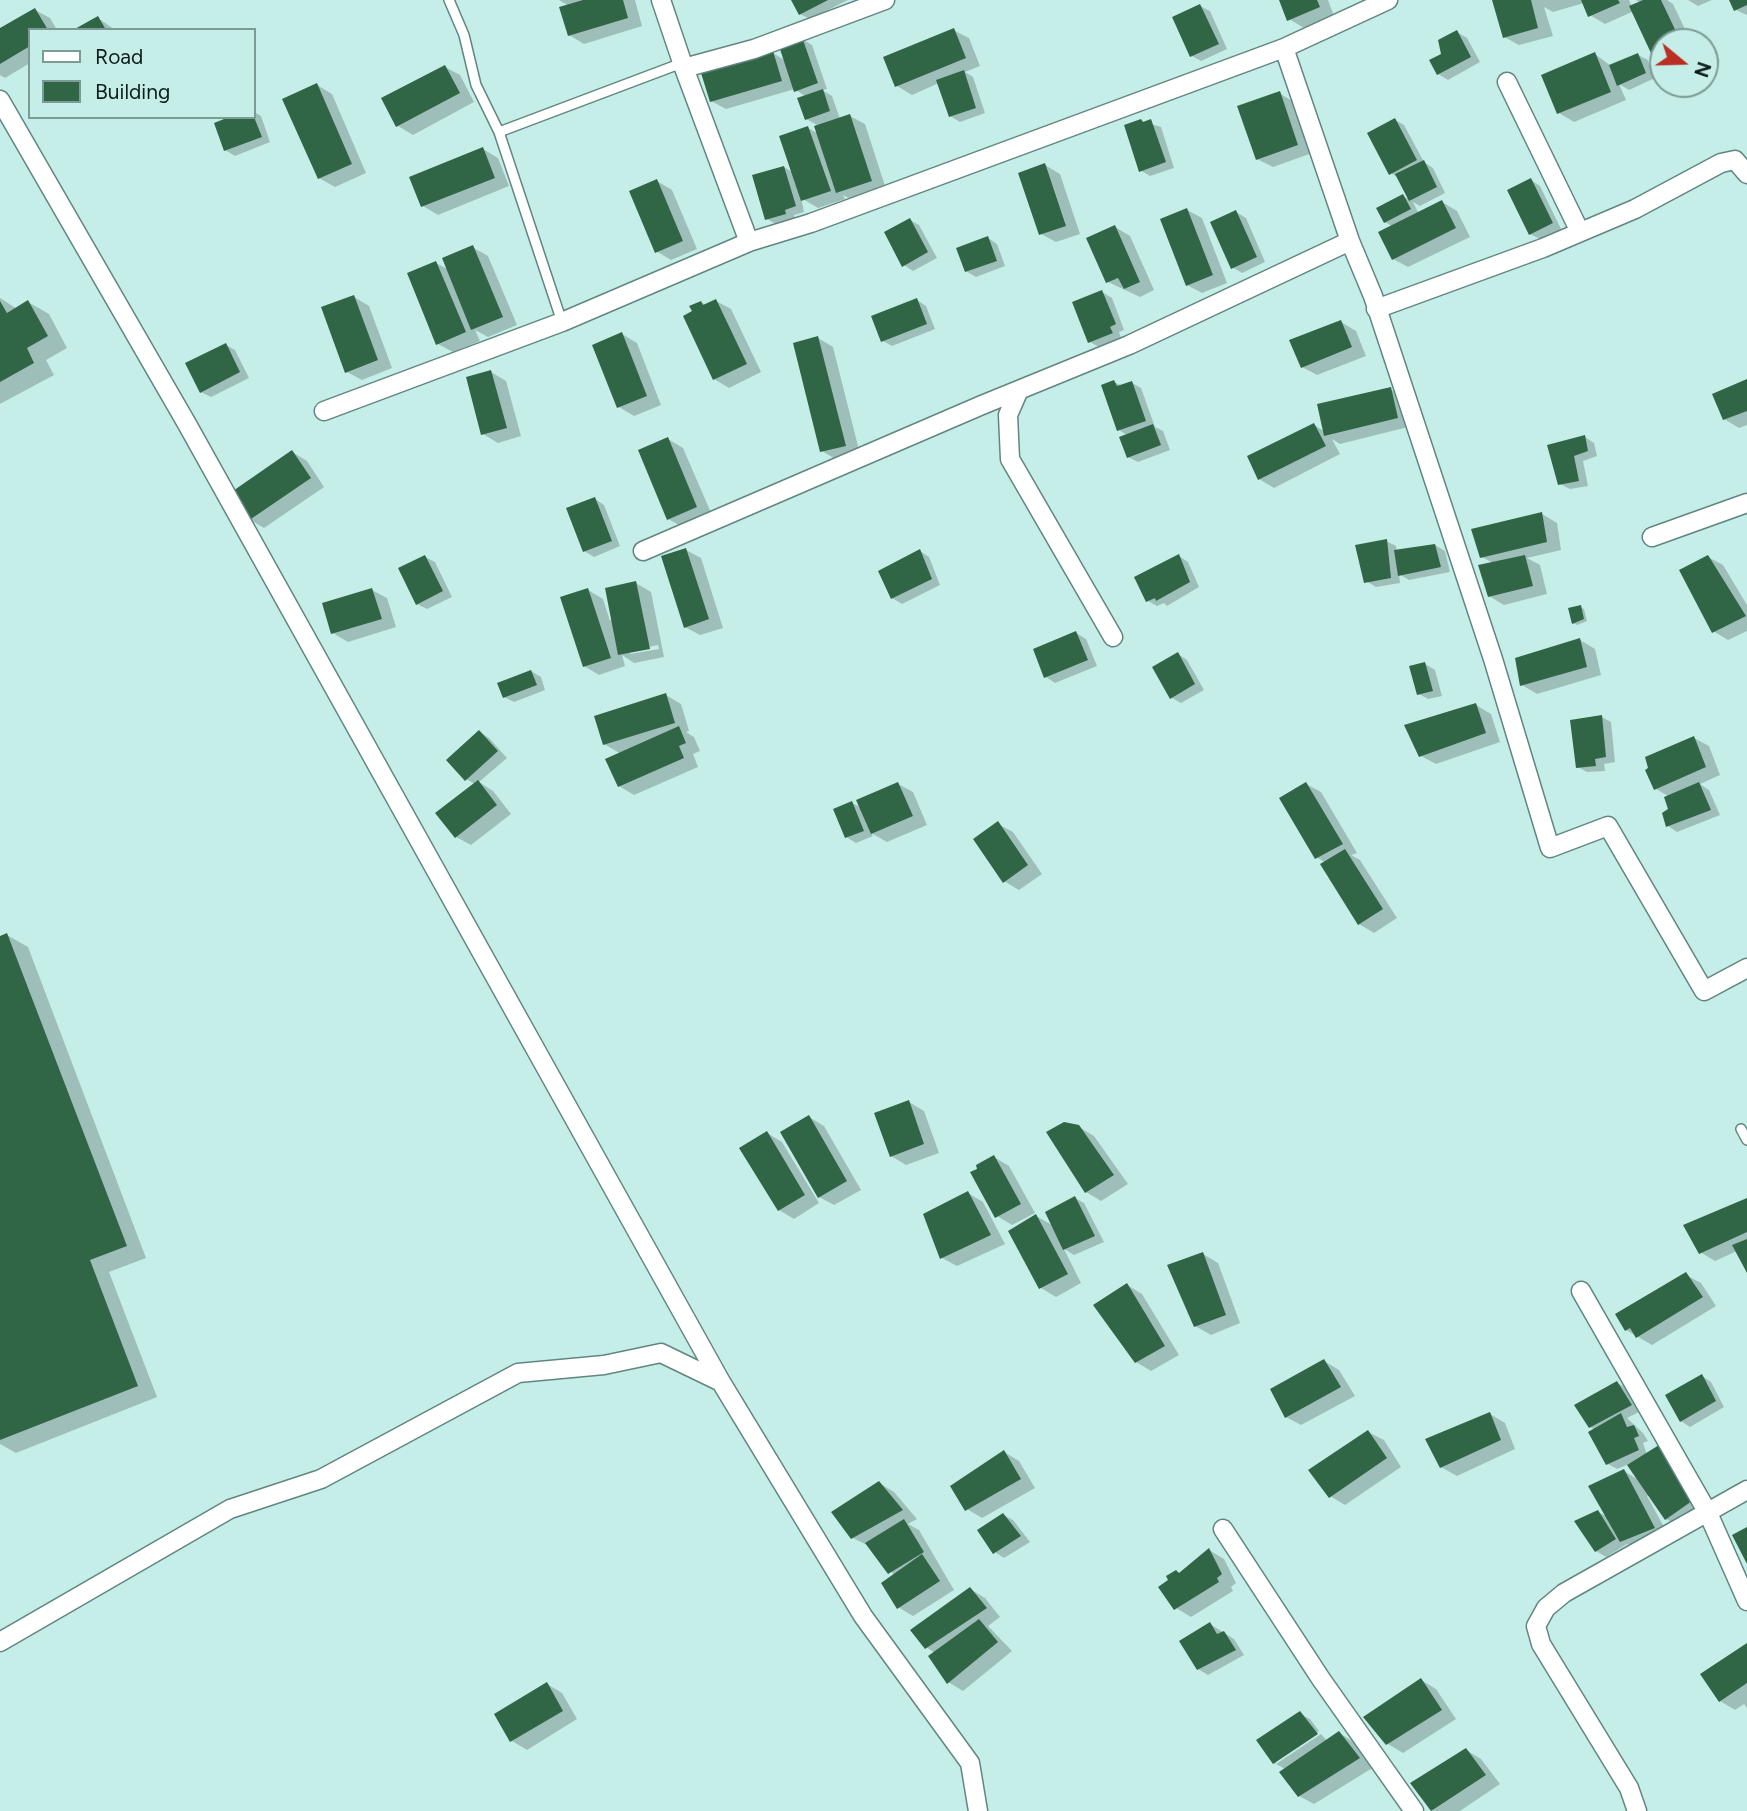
<!DOCTYPE html>
<html>
<head>
<meta charset="utf-8">
<style>
	body { margin:0 }
	#map { position:relative; width:1747px; height:1811px; overflow:hidden; background:#c6eee8; font-family:Figtree,sans-serif }
	canvas { display:block }
	.legend { position:absolute; left:28px; top:28px; width:228px; height:91px; box-sizing:border-box; background:#c6eee8; border:2px solid #7c9a96; margin:0; padding:9px 12px; list-style:none; font-size:21px; color:#0e1d1b }
	.legend li { display:flex; align-items:center; gap:14px; height:35px }
	.legend b { width:35px; border:2px solid #7c9a96 }
	.north { position:absolute; left:1649px; top:28px; width:70px; height:70px; box-sizing:border-box; background:#c6eee8; border:2px solid #7c9a96; border-radius:50%; rotate:109deg; font-size:19px; font-weight:700; line-height:28px; text-align:center; color:#0e1d1b }
	.north::after { content:''; display:block; margin:auto; width:24px; height:32px; background:#bb2e23; clip-path:polygon(50% 0,100% 100%,50% 72%,0 100%) }
</style>
</head>
<body>
<div id="map">
<canvas width="1747" height="1811"></canvas>
<ul class="legend">
<li><b style="height:9px;background:#fff"></b>Road</li>
<li><b style="height:19px;background:#306645"></b>Building</li>
</ul>
<div class="north">N</div>
</div>
<script>
const context = document.querySelector('canvas').getContext('2d');
context.lineJoin = 'round';
function paint(path, color) { context.fillStyle = color; context.fill(path, 'evenodd'); }
const poly = rows => new Path2D(rows.map(r => 'M' + r).join(''));
function strokePath(path, color, width, dash) { context.strokeStyle = color; context.lineWidth = width; context.lineCap = dash ? 'butt' : 'round'; context.setLineDash(dash || []); context.stroke(path); }
const shadow = poly([
	[559,0,635,0,642,26,584,44,569,35,569,6],
	[793,0,848,0,810,19,800,14],
	[1281,0,1328,0,1334,16,1304,28,1289,19],
	[1494,0,1629,0,1632,7,1641,3,1636,0,1667,0,1673,4,1691,42,1663,42,1663,67,1658,64,1634,11,1605,24,1590,15,1584,3,1553,12,1544,7,1553,36,1519,45,1504,37],
	[1688,0,1712,0,1698,6],
	[1731,0,1747,0,1747,15,1736,10],
	[1200,6,1210,11,1227,49,1201,61,1192,56],
	[35,10,50,18,57,30,30,30,30,63,5,78,0,75,0,31],
	[98,18,115,30,77,30],
	[953,30,969,38,980,66,965,72,973,77,985,113,960,122,950,116,939,83,912,95,897,86],
	[1457,32,1467,38,1480,62,1448,80,1438,74,1443,55],
	[802,39,812,45,827,89,822,90,832,96,840,119,850,116,865,124,886,189,853,200,843,195,845,199,818,208,801,198,804,212,794,215,795,219,776,224,767,219,784,167,794,173,808,128,819,134,819,126,806,119,806,97,795,89,726,109,711,101,773,53,786,61],
	[1595,54,1611,66,1638,55,1648,60,1655,78,1629,90,1619,84,1626,100,1574,122,1559,113],
	[445,67,460,75,474,102,413,135,398,126],
	[317,85,332,94,366,173,335,187,319,178],
	[1279,93,1294,102,1312,153,1273,167,1257,159],
	[254,112,261,116,270,142,235,156,225,150,254,117],
	[1395,120,1404,125,1424,162,1433,168,1445,193,1420,206,1413,202,1419,214,1442,202,1457,211,1470,237,1408,267,1393,259,1393,227,1385,222,1403,196,1410,200,1400,179,1391,173],
	[1141,121,1161,127,1174,168,1150,176,1140,170],
	[483,149,498,158,509,186,438,215,423,206],
	[1045,165,1060,174,1080,234,1056,242,1041,234],
	[1531,180,1540,186,1561,229,1540,239,1530,234],
	[657,181,672,190,697,249,671,260,656,251],
	[1187,210,1202,218,1227,283,1202,293,1187,285],
	[1236,212,1246,218,1265,262,1242,273,1232,267],
	[910,220,919,225,937,258,913,271,904,265],
	[1115,227,1130,236,1154,290,1140,297,1108,282],
	[988,238,997,244,1005,266,976,277,966,271],
	[472,247,488,256,517,325,488,337,475,330,480,341,453,352,438,344,436,263,449,270],
	[1102,292,1112,298,1124,330,1119,332,1121,338,1099,347,1090,342],
	[354,297,369,306,392,368,362,380,347,372],
	[0,298,17,309,28,302,49,314,67,348,46,360,54,375,0,404],
	[917,300,926,306,935,329,892,346,883,341],
	[716,301,731,309,761,372,729,388,714,379,695,312,701,302,706,305],
	[1341,322,1356,331,1366,356,1317,375,1302,367],
	[622,334,637,343,661,405,634,416,619,407],
	[818,338,833,347,860,454,837,460,822,451],
	[226,345,235,350,249,378,211,397,201,392],
	[491,372,506,381,521,436,498,443,483,434],
	[1747,381,1747,425,1739,428,1724,419],
	[1114,382,1122,386,1132,383,1141,388,1155,427,1163,431,1170,450,1138,462,1128,457,1128,436,1119,430],
	[1390,389,1405,398,1412,426,1340,444,1332,439,1340,454,1274,488,1259,479,1314,425,1324,431],
	[1585,437,1594,443,1597,456,1583,461,1588,486,1570,489,1560,484,1549,446],
	[668,439,683,448,712,515,683,527,668,519],
	[292,452,307,461,324,487,264,528,249,519],
	[595,499,604,505,620,546,594,557,584,551],
	[1542,514,1557,523,1561,550,1527,558,1540,565,1547,594,1504,605,1489,596,1493,563,1482,557],
	[1386,541,1396,546,1397,552,1435,545,1445,551,1450,572,1409,580,1399,574,1400,583,1376,587,1366,581],
	[686,550,701,558,723,628,700,635,685,627],
	[920,551,929,557,940,585,902,604,892,598],
	[1179,556,1188,562,1199,587,1167,606,1164,603,1157,606,1148,601],
	[425,557,435,562,452,597,427,609,417,604],
	[1708,557,1723,565,1747,605,1747,631,1728,640,1713,631],
	[636,583,651,592,664,657,634,663,622,655,625,666,599,675,584,666,588,590,603,599,610,621],
	[658,645,659,649,630,654,630,651],
	[372,590,387,598,396,627,348,642,333,633],
	[1580,607,1584,609,1587,621,1577,625,1573,623],
	[1076,633,1086,639,1097,666,1055,683,1046,677],
	[1580,640,1595,649,1601,675,1537,694,1522,685],
	[1178,654,1187,660,1204,690,1181,703,1172,698],
	[1425,664,1435,670,1442,696,1428,699,1419,694],
	[531,671,541,677,545,690,514,702,504,697],
	[666,695,681,704,689,731,686,732,694,737,700,751,693,754,698,767,634,795,619,786,621,754,604,744],
	[1476,705,1491,714,1500,742,1436,764,1421,756],
	[1602,717,1611,722,1615,762,1604,764,1605,771,1587,772,1578,767],
	[480,732,489,738,507,758,479,782,493,791,511,814,471,845,456,837,475,784,466,779],
	[1694,738,1709,746,1720,775,1700,784,1709,790,1720,815,1677,832,1668,826,1670,797,1656,789],
	[898,784,913,792,927,825,887,842,871,833,873,836,856,843,846,837,852,803,862,808],
	[1306,784,1321,792,1357,853,1351,855,1360,860,1397,918,1374,933,1359,924,1323,865,1326,863,1316,857],
	[998,824,1013,832,1042,874,1019,890,1004,881],
	[7,935,28,947,146,1258,109,1272,157,1397,16,1453,0,1444,0,938],
	[909,1102,924,1111,939,1153,906,1165,891,1156],
	[809,1117,824,1126,861,1190,834,1205,819,1197],
	[1079,1127,1094,1136,1128,1184,1101,1201,1086,1192],
	[767,1133,782,1142,819,1203,794,1219,779,1210],
	[994,1157,1009,1166,1035,1213,1012,1225,997,1216],
	[968,1193,983,1202,1005,1244,957,1266,942,1258],
	[1075,1198,1084,1203,1104,1242,1074,1255,1064,1249,1081,1283,1056,1297,1041,1288,1036,1216,1054,1226],
	[1747,1200,1747,1269,1737,1251,1715,1261,1700,1252],
	[1203,1254,1218,1263,1240,1323,1211,1335,1195,1326],
	[1686,1275,1701,1283,1716,1306,1652,1345,1626,1330],
	[1127,1285,1142,1294,1179,1355,1151,1371,1136,1362],
	[1324,1361,1339,1370,1355,1396,1301,1425,1286,1417],
	[1702,1376,1711,1382,1724,1407,1690,1427,1681,1421],
	[1617,1383,1627,1388,1641,1411,1627,1418,1643,1433,1648,1441,1643,1443,1647,1455,1706,1510,1681,1527,1666,1519,1650,1495,1647,1496,1669,1536,1637,1549,1627,1544,1606,1557,1596,1551,1598,1512,1608,1517,1624,1471,1640,1481,1629,1464,1617,1469,1608,1464,1596,1430,1590,1427],
	[1490,1414,1505,1423,1515,1449,1457,1476,1441,1467],
	[1368,1432,1384,1440,1401,1467,1345,1505,1330,1496],
	[1004,1452,1019,1461,1035,1488,982,1518,967,1509],
	[879,1483,894,1492,917,1519,908,1524,919,1530,954,1590,913,1616,898,1607,894,1575,869,1546,853,1538],
	[1003,1515,1013,1520,1030,1542,1004,1558,995,1552],
	[1209,1550,1224,1559,1236,1583,1231,1587,1233,1591,1191,1617,1176,1608,1180,1574],
	[970,1589,985,1598,1000,1617,988,1626,1012,1651,963,1691,948,1682,935,1653,926,1647],
	[1210,1624,1234,1639,1244,1655,1208,1675,1198,1669],
	[1747,1645,1747,1708,1744,1704,1735,1710,1720,1701],
	[1421,1680,1436,1689,1456,1719,1403,1753,1388,1744],
	[547,1684,562,1693,577,1719,527,1750,512,1741],
	[1300,1714,1310,1719,1319,1731,1276,1760,1276,1764,1274,1763],
	[1339,1733,1354,1742,1374,1767,1314,1804,1299,1796,1285,1769,1276,1764,1321,1734,1327,1741],
	[1466,1750,1481,1759,1500,1784,1460,1811,1433,1811,1413,1783]
]);
const building = poly([
	[583,0,623,0,628,18,568,36,559,7],
	[791,0,828,0,799,15],
	[1279,0,1317,0,1320,7,1287,21],
	[1492,0,1531,0,1538,28,1503,38],
	[1581,0,1618,0,1620,3,1588,17],
	[1643,0,1661,0,1681,42,1663,42,1663,63,1657,66,1629,6],
	[1729,0,1747,0,1747,5,1734,11],
	[1200,4,1219,44,1190,57,1172,17],
	[35,8,48,30,30,30,30,46,0,64,0,28],
	[98,16,106,30,73,30],
	[954,28,966,58,895,87,883,57],
	[1457,30,1471,57,1437,75,1429,60,1441,54,1438,40],
	[802,37,818,83,794,92,779,46],
	[773,51,782,81,710,102,701,73],
	[1595,52,1611,92,1557,114,1541,75],
	[1638,53,1646,73,1617,86,1609,65],
	[445,65,460,93,396,127,381,98],
	[964,70,976,108,949,117,936,80],
	[317,83,352,164,318,179,282,99],
	[823,89,830,111,805,120,797,98],
	[1280,91,1298,145,1256,160,1237,106],
	[850,114,872,181,836,193,814,126],
	[229,117,254,117,262,137,224,151,214,123],
	[1395,118,1417,160,1389,175,1367,133],
	[1141,119,1143,122,1151,119,1166,162,1139,172,1124,125],
	[808,126,831,191,801,201,779,136],
	[483,147,495,178,421,207,409,177],
	[1424,160,1437,187,1409,201,1395,174],
	[1045,163,1066,226,1039,235,1018,173],
	[784,166,796,206,785,210,786,214,765,220,752,175],
	[1531,178,1553,223,1529,235,1507,190],
	[657,179,683,241,655,253,629,191],
	[1403,194,1411,209,1384,223,1376,208],
	[1442,200,1456,228,1392,260,1378,232],
	[1187,208,1213,275,1186,286,1160,219],
	[1236,210,1257,257,1231,269,1210,222],
	[910,218,928,252,902,267,884,232],
	[1115,225,1140,282,1124,289,1118,278,1106,283,1086,238],
	[988,236,997,261,965,272,956,248],
	[473,245,503,317,471,330,442,258],
	[436,261,466,332,436,345,407,273],
	[1102,290,1116,324,1110,327,1113,333,1088,343,1072,302],
	[354,295,378,360,345,373,321,307],
	[917,298,927,324,881,342,871,316],
	[716,299,747,364,713,380,683,316,692,311,689,306,701,301,703,305],
	[28,300,48,336,27,348,34,363,0,382,0,301,7,313],
	[1341,320,1352,347,1301,368,1289,340],
	[622,332,647,396,617,408,592,345],
	[818,336,846,446,820,452,793,343],
	[226,343,240,372,200,393,185,363],
	[491,370,507,428,481,435,466,377],
	[1747,379,1747,411,1723,420,1712,394],
	[1114,380,1117,386,1132,381,1146,421,1117,431,1101,385],
	[1391,387,1398,418,1324,436,1317,404],
	[1314,423,1326,446,1258,480,1247,456],
	[1153,424,1161,445,1127,458,1119,437],
	[1585,435,1588,451,1574,456,1579,481,1558,485,1547,445],
	[668,437,697,507,667,520,638,450],
	[292,450,311,478,248,521,230,493],
	[595,497,612,541,583,552,566,508],
	[1542,512,1547,542,1480,558,1471,529],
	[1387,539,1391,578,1364,583,1355,545],
	[1435,544,1441,567,1398,576,1394,550],
	[686,548,709,619,684,628,661,556],
	[920,549,932,579,891,599,878,571],
	[1179,554,1190,582,1156,601,1155,598,1146,602,1134,577],
	[425,555,443,591,416,605,398,568],
	[1525,555,1533,586,1488,597,1478,565],
	[1708,555,1746,616,1712,633,1679,570],
	[636,581,650,649,618,655,605,588],
	[372,588,382,619,331,634,322,603],
	[588,588,611,658,583,667,560,597],
	[1581,605,1584,619,1572,624,1568,608],
	[1076,631,1088,660,1044,678,1033,649],
	[1580,638,1587,667,1520,686,1515,658],
	[1178,652,1195,684,1170,699,1152,667],
	[1425,662,1433,691,1417,695,1409,666],
	[531,670,537,685,503,698,497,683],
	[666,693,675,723,603,745,594,716],
	[1476,703,1486,733,1419,757,1404,725],
	[1602,715,1606,757,1595,759,1596,766,1576,768,1570,720],
	[679,726,686,743,679,746,684,758,618,787,605,759],
	[479,730,498,751,465,781,446,760],
	[1694,736,1706,767,1654,790,1645,770,1648,768,1645,757],
	[478,780,497,805,455,838,435,813],
	[898,782,913,816,871,834,856,800],
	[1306,782,1343,844,1315,859,1279,798],
	[1699,782,1711,810,1666,827,1662,813,1668,809,1664,797],
	[852,801,864,831,845,838,833,809],
	[998,821,1028,865,1003,883,973,839],
	[1345,849,1383,909,1358,925,1320,864],
	[7,933,127,1246,90,1260,138,1386,0,1440,0,936],
	[909,1100,924,1144,890,1157,874,1113],
	[809,1115,847,1181,818,1198,780,1132],
	[1064,1122,1079,1125,1114,1175,1085,1193,1046,1132],
	[767,1131,805,1195,778,1211,739,1148],
	[994,1155,1021,1204,995,1218,970,1172,977,1169,976,1165],
	[968,1191,991,1235,940,1259,923,1214],
	[1075,1196,1095,1236,1063,1250,1045,1212],
	[1747,1198,1747,1232,1699,1254,1683,1225],
	[1036,1214,1068,1274,1039,1289,1008,1231],
	[1747,1239,1747,1273,1732,1245],
	[1203,1252,1226,1315,1194,1327,1167,1265],
	[1686,1272,1703,1297,1636,1338,1630,1328,1625,1331,1615,1314],
	[1127,1283,1165,1346,1135,1363,1093,1305],
	[1324,1359,1341,1387,1285,1418,1270,1389],
	[1702,1374,1716,1401,1680,1422,1665,1395],
	[1617,1381,1632,1405,1589,1428,1574,1405],
	[1490,1412,1501,1440,1440,1468,1425,1439],
	[1621,1413,1627,1427,1634,1425,1639,1436,1634,1438,1639,1450,1606,1465,1588,1432],
	[1368,1430,1387,1458,1329,1498,1308,1470],
	[1659,1445,1692,1501,1665,1520,1627,1465],
	[1004,1450,1021,1479,965,1511,950,1486],
	[1624,1469,1655,1528,1620,1542,1588,1486],
	[879,1481,903,1510,851,1539,831,1512],
	[1598,1510,1616,1539,1595,1552,1574,1521],
	[1003,1513,1021,1536,993,1554,977,1530],
	[904,1519,924,1552,888,1574,865,1543],
	[1747,1527,1747,1564,1732,1535],
	[1209,1548,1222,1574,1217,1578,1219,1582,1174,1610,1158,1587,1168,1580,1166,1576,1176,1570,1179,1573],
	[922,1554,940,1581,897,1609,881,1583],
	[970,1587,987,1608,925,1649,910,1630],
	[979,1619,998,1642,947,1684,928,1656],
	[1210,1622,1217,1634,1224,1631,1236,1650,1197,1670,1179,1641],
	[1747,1643,1747,1683,1719,1702,1700,1674],
	[1421,1678,1442,1710,1386,1745,1363,1717],
	[547,1682,563,1711,510,1742,494,1714],
	[1300,1711,1318,1734,1273,1764,1256,1740],
	[1339,1731,1360,1758,1298,1797,1279,1772],
	[1466,1748,1486,1775,1431,1811,1410,1783]
]);
const lane = poly([
	[449,0,464,35,476,85,499,132,562,322],
	[499,132,682,63],
	[1741,1129,1747,1140]
]);
const street = poly([
	[661,0,684,68],
	[1284,48,1350,241,1373,296,1493,659,1550,848,1608,826,1704,991,1747,968],
	[1507,82,1580,232],
	[0,100,187,424,721,1382],
	[749,242,684,68,754,49,885,0],
	[1376,309,1543,248,1635,209,1721,163,1735,160,1747,174],
	[1019,390,1008,415,1010,459,1113,637],
	[324,411,562,322,749,242,811,223,1284,48,1388,0],
	[1652,537,1747,503],
	[643,551,982,405,1129,345,1350,241],
	[1581,1291,1708,1513,1747,1601],
	[1223,1529,1321,1679,1414,1811],
	[0,1642,230,1509,321,1479,518,1373,604,1365,661,1353,721,1382,863,1616,970,1763,978,1811],
	[1637,1811,1629,1788,1541,1644,1536,1626,1546,1608,1564,1593,1747,1490]
]);
paint(shadow, '#0003');
paint(building, '#306645');
strokePath(lane, '#618681', 12);
strokePath(street, '#618681', 21);
strokePath(lane, '#fff', 9);
strokePath(street, '#fff', 18);
</script>
</body>
</html>
